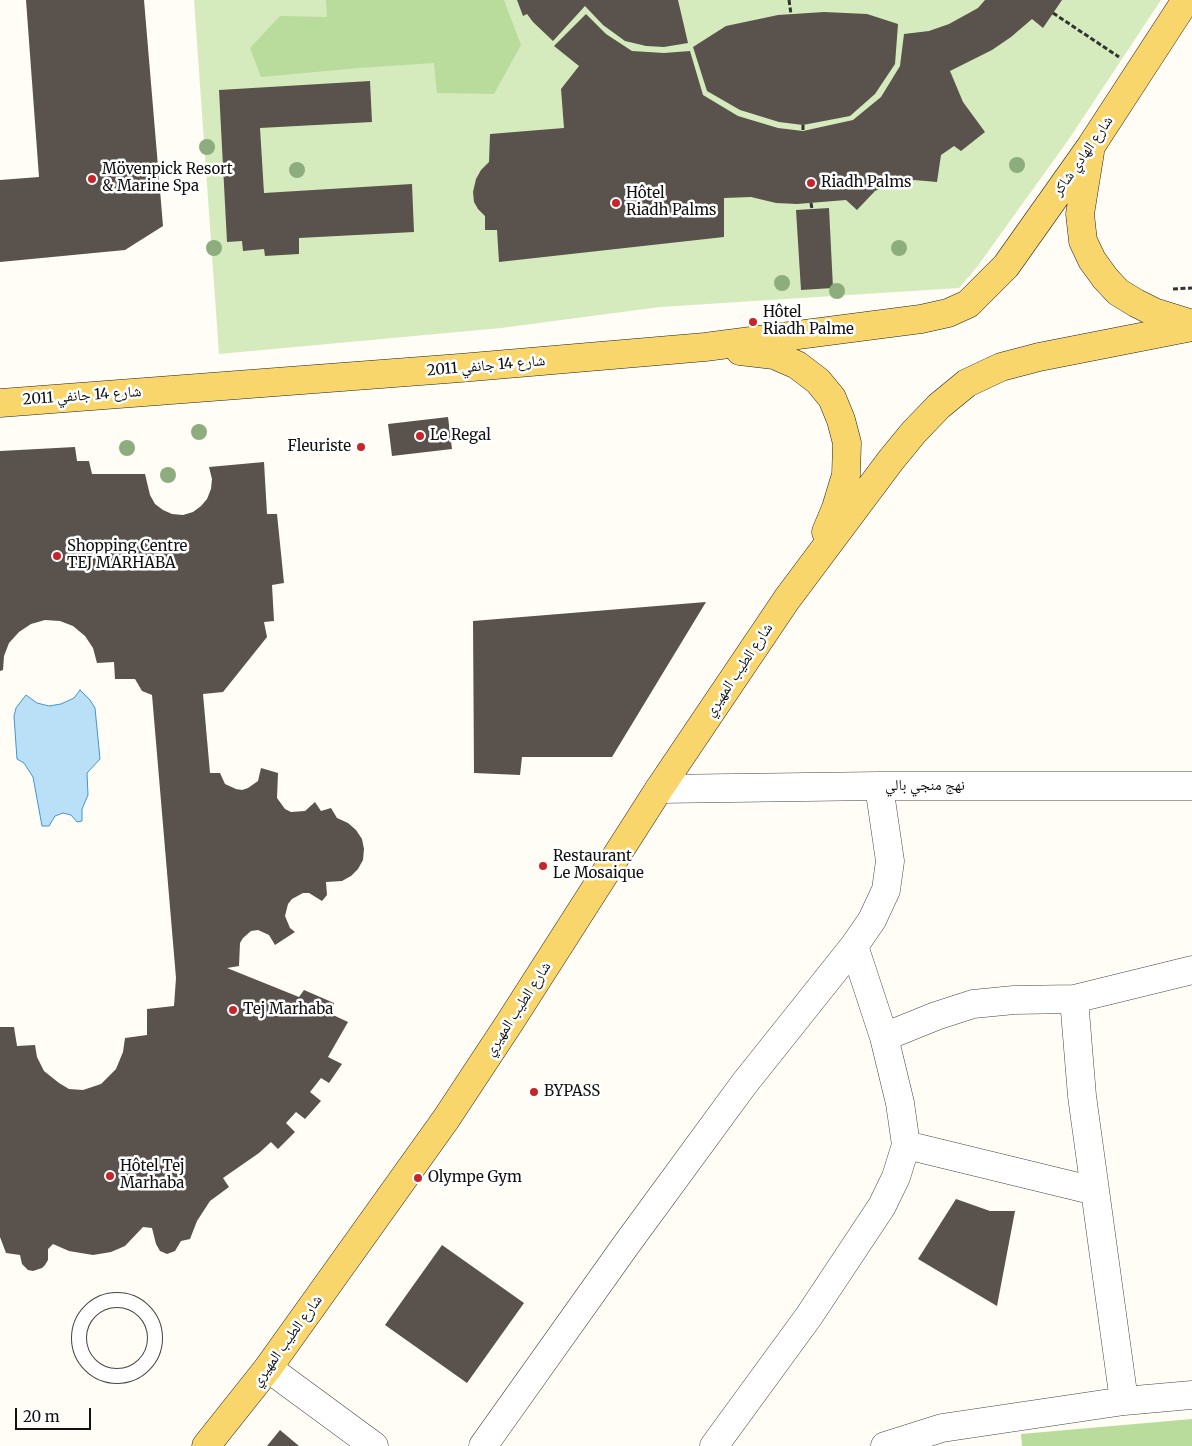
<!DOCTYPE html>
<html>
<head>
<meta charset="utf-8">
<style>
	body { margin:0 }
	#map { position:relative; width:1192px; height:1446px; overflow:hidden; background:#fffdf5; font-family:Merriweather,serif }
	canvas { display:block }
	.scale { position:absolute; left:15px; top:1408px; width:76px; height:22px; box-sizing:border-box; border:2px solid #111; border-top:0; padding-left:6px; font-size:15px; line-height:18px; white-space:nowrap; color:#111; -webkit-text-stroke:4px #fff; paint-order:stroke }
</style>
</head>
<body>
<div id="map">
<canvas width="1192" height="1446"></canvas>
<div class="scale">20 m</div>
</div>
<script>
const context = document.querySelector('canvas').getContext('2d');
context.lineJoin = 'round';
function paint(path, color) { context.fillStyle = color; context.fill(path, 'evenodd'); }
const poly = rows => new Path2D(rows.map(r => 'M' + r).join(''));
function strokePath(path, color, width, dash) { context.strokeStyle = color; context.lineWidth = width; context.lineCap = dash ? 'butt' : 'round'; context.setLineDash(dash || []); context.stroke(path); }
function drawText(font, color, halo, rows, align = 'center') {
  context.font = font + ' Merriweather,"Noto Naskh Arabic",serif'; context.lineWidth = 5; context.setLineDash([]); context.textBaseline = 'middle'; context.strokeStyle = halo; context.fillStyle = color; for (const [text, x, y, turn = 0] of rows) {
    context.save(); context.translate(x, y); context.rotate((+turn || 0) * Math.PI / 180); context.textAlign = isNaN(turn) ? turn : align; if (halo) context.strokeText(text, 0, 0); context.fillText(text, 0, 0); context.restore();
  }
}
const green = poly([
	[194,0,1161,0,1069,139,977,267,959,288,660,307,501,328,219,354]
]);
const forest = poly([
	[326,0,504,0,521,45,494,94,437,93,434,63,359,68,261,77,250,48,280,16,327,17],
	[1192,1419,1192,1446,1022,1446,1021,1434]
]);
const water = poly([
	[80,690,90,700,95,708,100,759,87,773,88,795,82,809,82,821,77,822,71,815,63,813,55,816,49,826,42,826,33,777,24,763,17,759,14,716,16,708,26,695,37,703,49,706,61,704,74,698,80,690]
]);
const building = poly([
	[26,0,144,0,163,226,125,250,0,262,0,180,39,177],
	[517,0,678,0,688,43,664,47,646,46,625,41,603,25,585,6,553,41,533,22,527,14,523,16],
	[985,0,1062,0,1043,28,1032,19,1011,37,992,50,950,71,963,102,985,132,961,151,954,146,941,155,937,182,914,180,892,184,875,191,857,210,846,200,797,204,776,203,751,197,724,198,724,237,499,262,497,230,485,230,485,216,478,209,474,202,473,192,476,179,481,170,489,162,490,134,564,128,561,89,579,66,554,46,586,14,606,34,632,51,664,53,690,51,703,95,738,116,778,128,803,131,853,120,881,97,900,66,904,34,929,31,949,24,978,8],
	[824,12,867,14,898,24,895,64,875,94,850,116,803,125,779,122,740,110,707,91,693,47,726,26,778,15],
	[370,81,372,122,260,128,264,193,412,184,414,232,299,238,299,254,265,256,264,249,243,251,242,241,227,242,219,90],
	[829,208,833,288,801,290,796,210],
	[448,417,452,449,392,456,388,424],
	[75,447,77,461,89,461,92,474,145,474,150,495,155,504,163,510,172,514,183,515,193,512,201,506,207,499,211,489,212,479,209,467,264,462,267,514,277,514,284,583,272,585,274,621,264,622,267,637,223,692,203,694,210,773,220,773,225,784,236,789,242,790,248,788,258,781,261,768,278,773,277,798,285,809,291,812,305,811,315,802,321,811,331,808,337,818,348,823,356,830,362,839,364,849,363,860,358,869,351,876,342,881,326,882,327,895,322,901,309,893,303,893,292,899,288,904,285,916,290,928,295,932,275,945,269,935,258,930,251,931,243,938,240,943,239,966,227,968,299,997,304,990,334,1003,331,1014,348,1022,328,1057,342,1064,329,1083,321,1078,310,1092,321,1101,305,1119,296,1112,286,1123,295,1132,278,1149,271,1142,259,1153,223,1178,229,1187,210,1201,197,1221,190,1239,181,1241,175,1251,167,1254,160,1251,156,1244,152,1228,143,1227,125,1246,111,1252,93,1255,69,1251,53,1244,48,1249,48,1260,45,1265,42,1268,33,1271,28,1270,22,1264,20,1255,6,1253,0,1237,0,1027,14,1027,17,1046,35,1045,37,1057,44,1071,59,1083,69,1089,83,1090,101,1084,116,1069,123,1052,125,1038,147,1035,147,1009,174,1006,176,978,152,695,142,691,135,679,115,679,114,662,97,663,93,648,85,636,73,626,60,621,45,620,31,624,19,632,9,643,4,656,3,670,0,671,0,451],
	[706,602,612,757,522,757,520,775,474,773,473,621],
	[956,1199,990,1211,1015,1211,997,1306,918,1259],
	[442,1245,524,1303,467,1383,385,1325],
	[280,1430,299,1446,267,1446]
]);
const path = poly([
	[789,0,791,14],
	[1053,13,1119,57],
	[803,125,803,131],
	[811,203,812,209],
	[1173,289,1192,288]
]);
const service = poly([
	'79 1338a38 38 0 1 1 76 0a38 38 0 1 1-76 0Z'
]);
const minor = poly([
	[659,789,879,786,1192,786],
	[1074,999,1082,1096,1124,1401],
	[884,1037,936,1016,973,1004,1014,1000,1074,999,1192,970],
	[906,1145,1095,1191],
	[268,1368,374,1446],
	[483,1446,626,1245,744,1084,854,946,872,920,886,890,890,861,879,786],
	[714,1446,809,1316,882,1206,896,1177,906,1145,900,1103,884,1037,854,946],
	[885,1446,942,1428,1124,1401,1192,1395]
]);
const primary = poly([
	[1090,152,1080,214,1083,241,1092,260,1105,278,1118,292,1136,303,1154,312,1192,324],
	[740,351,774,355,797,365,818,381,832,398,841,420,847,443,846,475,836,508,826,532],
	[0,403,460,368,705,347,921,319,948,313,968,304,1006,266,1091,146,1186,0],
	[206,1446,268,1368,446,1119,510,1022,659,789,787,599,891,460,914,432,939,406,967,383,1001,367,1039,357,1192,327]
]);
const trees = [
	[207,147],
	[1017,165],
	[297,170],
	[214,248],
	[899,248],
	[782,283],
	[837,291],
	[199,432],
	[127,448],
	[168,475]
];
const markers = [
	[92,179,5,"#c4262e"],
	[811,183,5,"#c4262e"],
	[616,203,5,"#c4262e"],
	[753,322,5,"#c4262e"],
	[420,436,5,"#c4262e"],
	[361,447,5,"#c4262e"],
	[57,556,5,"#c4262e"],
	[543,866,5,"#c4262e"],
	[233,1010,5,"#c4262e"],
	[534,1092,5,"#c4262e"],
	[110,1176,5,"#c4262e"],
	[418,1178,5,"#c4262e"]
];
const streetNames = [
	["شارع الهادي شاكر",1083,156,-55],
	["شارع 14 جانفي 2011",486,366,-5],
	["شارع 14 جانفي 2011",82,396,-4],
	["شارع الطيب المهيري",739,670,-56],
	["نهج منجي بالي",925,786],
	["شارع الطيب المهيري",518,1009,-57],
	["شارع الطيب المهيري",287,1341,-54]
];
const poiNames = [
	["Mövenpick Resort",102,170],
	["& Marine Spa",102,187],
	["Riadh Palms",821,183],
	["Hôtel",626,194],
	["Riadh Palms",626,211],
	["Hôtel",763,313],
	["Riadh Palme",763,330],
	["Le Regal",430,436],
	["Fleuriste",351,447,"right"],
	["Shopping Centre",67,547],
	["TEJ MARHABA",67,564],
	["Restaurant",553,857],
	["Le Mosaique",553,874],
	["Tej Marhaba",243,1010],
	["BYPASS",544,1092],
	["Hôtel Tej",120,1167],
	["Marhaba",120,1184],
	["Olympe Gym",428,1178]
];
paint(green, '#d5ebbd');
paint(forest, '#b9dc9c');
paint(water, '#b9e0f7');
strokePath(water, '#3f96cf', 1);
paint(building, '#5a524d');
strokePath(service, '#444', 16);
strokePath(minor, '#444', 29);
strokePath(primary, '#222', 29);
strokePath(path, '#333', 3, [5, 2.5]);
strokePath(service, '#fff', 14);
strokePath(minor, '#fff', 28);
strokePath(primary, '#f9d66b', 28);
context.fillStyle = '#8dad7f';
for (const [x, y] of trees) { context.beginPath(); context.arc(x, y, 8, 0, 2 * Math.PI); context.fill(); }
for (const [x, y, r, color] of markers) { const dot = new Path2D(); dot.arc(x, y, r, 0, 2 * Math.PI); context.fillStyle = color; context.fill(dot); strokePath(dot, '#fff', 2); }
drawText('15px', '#111', '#fff', streetNames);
drawText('15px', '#111', '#fff', poiNames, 'left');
</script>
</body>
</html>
